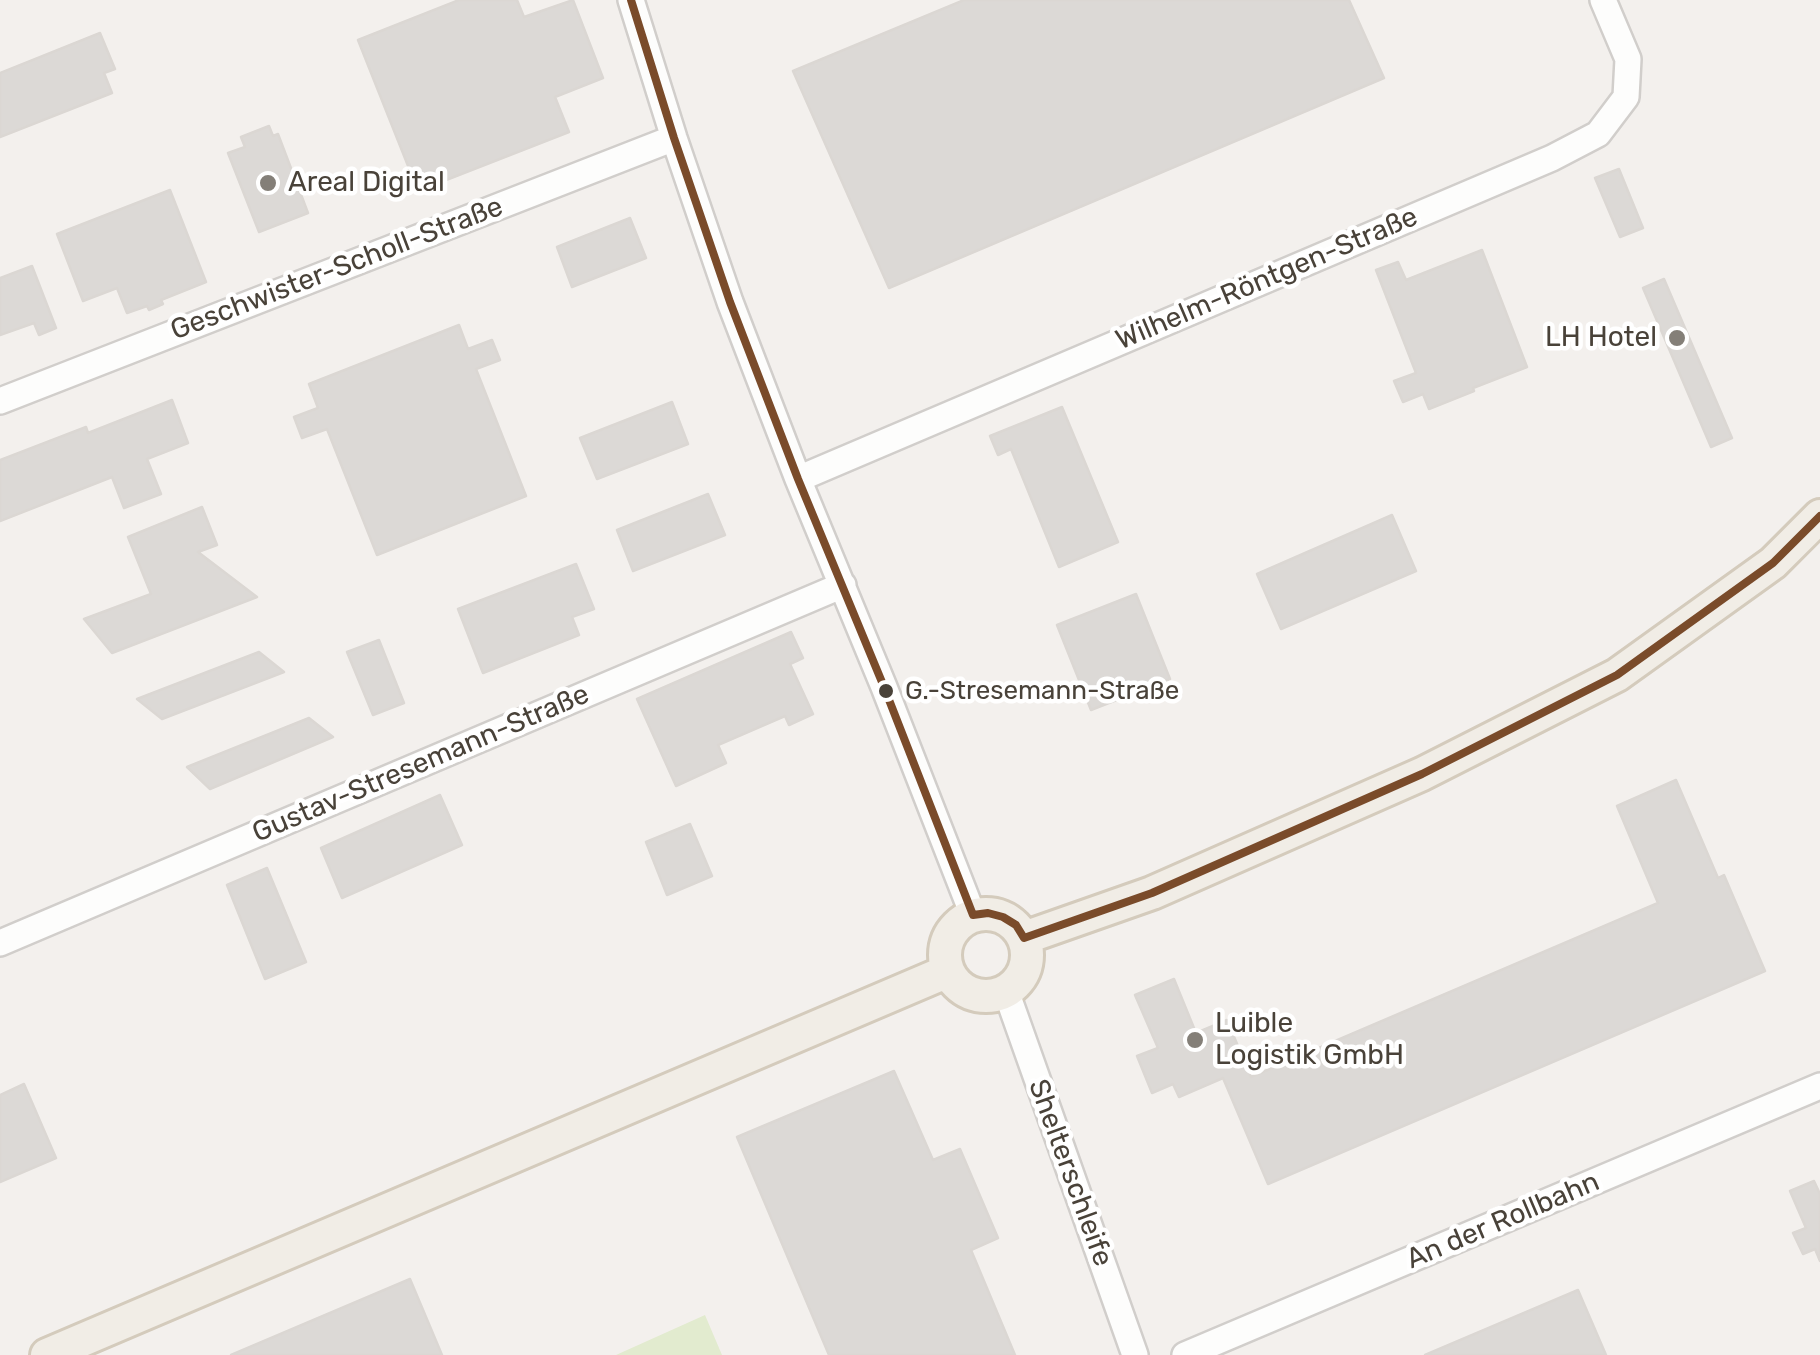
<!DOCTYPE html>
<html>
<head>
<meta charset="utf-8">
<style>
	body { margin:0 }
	canvas { display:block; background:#f3f0ed }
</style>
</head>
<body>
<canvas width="1820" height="1355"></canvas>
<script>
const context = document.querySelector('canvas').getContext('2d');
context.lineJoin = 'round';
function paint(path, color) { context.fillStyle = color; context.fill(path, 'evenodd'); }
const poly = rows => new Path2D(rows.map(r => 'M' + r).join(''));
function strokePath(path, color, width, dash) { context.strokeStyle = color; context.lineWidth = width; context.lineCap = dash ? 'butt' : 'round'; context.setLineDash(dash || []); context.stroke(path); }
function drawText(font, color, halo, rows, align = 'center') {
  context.font = font + ' Rubik,sans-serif'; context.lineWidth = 9; context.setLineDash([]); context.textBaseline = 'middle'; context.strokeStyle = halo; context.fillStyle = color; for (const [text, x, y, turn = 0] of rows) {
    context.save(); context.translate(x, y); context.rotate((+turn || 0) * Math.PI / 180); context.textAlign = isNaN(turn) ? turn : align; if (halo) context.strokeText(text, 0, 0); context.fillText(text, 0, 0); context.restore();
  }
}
const green = poly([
	[705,1315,722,1355,616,1355]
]);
const building = poly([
	[459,0,517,0,524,17,573,0,603,78,555,97,569,132,418,191,358,40,459,0],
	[964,0,1349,0,1384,78,889,288,793,71,964,0],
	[100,33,115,69,104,73,112,93,0,137,0,73,100,33],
	[269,126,273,136,278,134,308,213,259,232,228,153,245,147,241,137,269,126],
	[1619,169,1643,228,1620,237,1595,178,1619,169],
	[170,190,206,282,161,300,163,304,149,310,147,306,127,313,117,288,83,301,57,234,170,190],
	[630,218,646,258,572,287,557,247,630,218],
	[1482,250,1527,367,1473,388,1474,391,1429,409,1423,394,1403,402,1394,381,1416,373,1376,270,1398,262,1406,280,1482,250],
	[32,266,56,328,39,335,34,323,0,335,0,278,32,266],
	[1664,279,1732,438,1711,447,1643,288,1664,279],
	[459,325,468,349,492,340,500,360,476,369,526,496,377,555,327,429,302,438,294,417,318,408,309,384,459,325],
	[172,400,188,443,147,459,161,494,124,508,112,477,0,521,0,460,86,427,88,433,172,400],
	[672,402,688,444,597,479,580,438,672,402],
	[1062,407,1118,542,1059,567,1011,449,998,455,990,436,1062,407],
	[708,494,725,535,633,571,617,530,708,494],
	[202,507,217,545,198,552,257,597,112,653,84,619,151,594,128,537,202,507],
	[1392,515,1416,571,1281,629,1257,574,1392,515],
	[576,564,594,609,572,617,579,635,483,673,458,609,576,564],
	[1136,594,1170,679,1091,710,1057,625,1136,594],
	[791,632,803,658,790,664,813,714,789,725,785,716,718,745,726,763,676,786,637,699,791,632],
	[379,640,404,703,373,715,347,652,379,640],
	[259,652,284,672,162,719,137,699,259,652],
	[309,718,333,737,210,789,187,767,309,718],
	[1676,780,1718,878,1724,875,1765,971,1268,1184,1223,1078,1179,1097,1173,1084,1152,1093,1137,1056,1158,1048,1135,995,1174,979,1196,1033,1227,1020,1251,1077,1658,903,1617,806,1676,780],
	[440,795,462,845,342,898,321,848,440,795],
	[690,824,712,876,667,895,646,842,690,824],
	[267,868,306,962,265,979,227,885,267,868],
	[894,1071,933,1160,960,1149,998,1238,971,1250,1015,1355,829,1355,737,1137,894,1071],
	[24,1084,56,1158,0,1182,0,1095,24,1084],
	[1814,1181,1820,1194,1820,1261,1815,1249,1803,1254,1793,1233,1806,1228,1790,1191,1814,1181],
	[410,1279,442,1355,231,1355,410,1279],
	[1578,1290,1606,1355,1425,1355,1578,1290]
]);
const minor = poly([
	[631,0,674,138,730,302,798,479,884,687,973,915],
	[0,401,674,138],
	[798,479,1552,158,1598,134,1626,97,1628,59,1603,0],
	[0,943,843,585],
	[1006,991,1135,1355],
	[1185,1355,1820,1086]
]);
const major = poly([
	'945 955a41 41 0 1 1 82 0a41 41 0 1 1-82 0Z',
	[1024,938,1152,893,1422,774,1617,675,1773,563,1820,516],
	[47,1355,948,971]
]);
const bus1 = poly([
	[631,0,674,138,730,302,798,479,884,687,973,915,988,913,1003,917,1016,925,1024,938,1152,893,1422,774,1617,675,1773,563,1820,516]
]);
const markers = [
	[268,183,10,"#847f78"],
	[1677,338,10,"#847f78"],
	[886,691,9,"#494239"],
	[1195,1040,10,"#847f78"]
];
const busNames = [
	["G.-Stresemann-Straße",905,691]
];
const poiNames = [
	["Areal Digital",288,183],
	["LH Hotel",1657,338,"right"],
	["Luible",1215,1024],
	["Logistik GmbH",1215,1056]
];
const streetNames = [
	["Geschwister-Scholl-Straße",337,269,-21],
	["Wilhelm-Röntgen-Straße",1267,279,-23],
	["Gustav-Stresemann-Straße",421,764,-23],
	["Shelterschleife",1070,1173,70],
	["An der Rollbahn",1503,1221,-23]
];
paint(green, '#e2ebcf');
paint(building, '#dcd9d6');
strokePath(building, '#dbd7d3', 2.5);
strokePath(minor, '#d1cecb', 30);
strokePath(major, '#d4cbbc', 38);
strokePath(minor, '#fdfdfc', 25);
strokePath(major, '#f1ede6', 32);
strokePath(bus1, '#7a4b2a', 8);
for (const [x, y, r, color] of markers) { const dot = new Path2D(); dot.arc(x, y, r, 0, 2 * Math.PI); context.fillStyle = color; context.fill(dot); strokePath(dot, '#fff', 4); }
drawText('26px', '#494239', '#fff', busNames, 'left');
drawText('28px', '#494239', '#fff', poiNames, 'left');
drawText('28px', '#494239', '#fff', streetNames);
</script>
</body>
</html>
